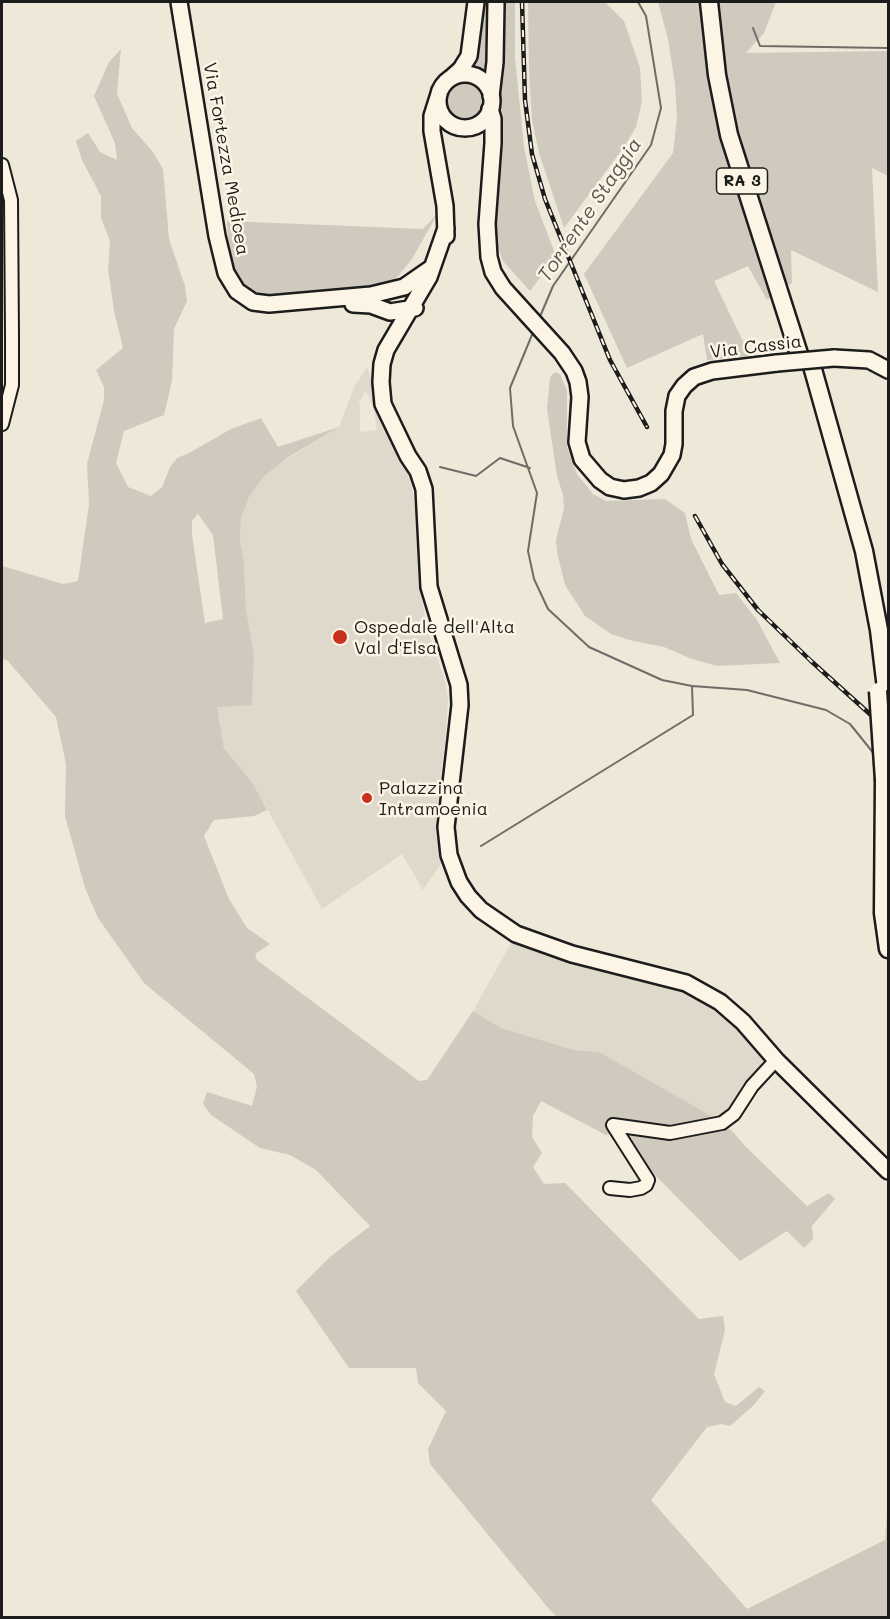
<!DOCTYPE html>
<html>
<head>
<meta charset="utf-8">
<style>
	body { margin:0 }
	#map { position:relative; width:890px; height:1619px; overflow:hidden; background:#eee8d9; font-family:Mali,sans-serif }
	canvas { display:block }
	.frame { position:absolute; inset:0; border:3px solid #1c1c1c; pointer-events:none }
</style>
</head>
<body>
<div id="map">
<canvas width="890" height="1619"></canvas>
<div class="frame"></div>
</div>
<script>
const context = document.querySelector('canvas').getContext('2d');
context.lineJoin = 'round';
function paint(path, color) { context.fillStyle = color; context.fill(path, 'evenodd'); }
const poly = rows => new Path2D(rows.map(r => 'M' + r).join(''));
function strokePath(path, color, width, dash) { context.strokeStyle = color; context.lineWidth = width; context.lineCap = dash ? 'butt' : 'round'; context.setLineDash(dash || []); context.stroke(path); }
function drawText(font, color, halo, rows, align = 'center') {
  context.font = font + ' Mali,sans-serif'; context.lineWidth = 5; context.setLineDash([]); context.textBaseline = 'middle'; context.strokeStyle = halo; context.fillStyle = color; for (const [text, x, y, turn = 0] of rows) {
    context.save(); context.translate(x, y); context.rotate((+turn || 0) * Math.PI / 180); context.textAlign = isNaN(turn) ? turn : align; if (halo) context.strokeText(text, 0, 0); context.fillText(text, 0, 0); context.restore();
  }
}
const built = poly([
	[367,367,376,390,380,412,409,477,413,492,415,507,418,582,428,631,445,681,448,700,445,744,436,816,436,833,442,862,423,890,402,854,322,909,254,785,224,748,217,706,252,704,254,656,246,609,244,563,240,541,241,519,249,497,264,476,274,467,339,427,354,387],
	[366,391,374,409,377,430,360,432,360,404,358,403],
	[514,938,556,956,683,993,712,1009,736,1027,767,1060,727,1114,717,1121,599,1052,574,1050,501,1028,473,1011]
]);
const green = poly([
	[481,2,492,2,487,78,473,69],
	[503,2,515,2,515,58,524,147,535,201,556,256,530,291,503,261,495,240,494,199,503,61],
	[528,2,605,2,624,21,640,68,642,101,636,127,624,147,564,228,539,153,532,120,529,70],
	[658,2,776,2,764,33,746,53,888,51,888,176,872,168,878,292,791,250,792,283,767,300,748,266,714,281,750,356,707,360,703,334,627,368,584,274,673,153,677,118,675,84,668,39],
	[121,49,117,94,132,128,153,152,163,169,169,239,185,286,187,301,174,329,172,381,164,415,124,431,116,463,128,487,151,496,162,487,170,467,177,458,189,453,231,429,261,418,278,447,339,427,287,458,264,476,249,497,241,519,240,541,244,563,246,609,254,656,252,705,217,707,224,748,254,785,267,810,254,816,214,820,204,836,229,899,247,928,270,944,255,954,257,960,419,1081,427,1080,473,1011,501,1028,574,1050,599,1052,704,1112,732,1131,746,1147,807,1206,829,1193,835,1199,812,1226,813,1239,804,1248,787,1231,740,1261,653,1173,627,1132,606,1135,541,1101,533,1116,532,1137,542,1153,533,1167,544,1184,565,1183,699,1319,723,1316,725,1330,714,1374,725,1402,736,1406,759,1387,765,1391,754,1405,730,1426,721,1424,707,1427,651,1500,747,1609,885,1540,888,1499,888,1617,558,1618,549,1609,430,1464,428,1449,446,1411,418,1383,416,1368,349,1368,296,1291,331,1256,370,1226,316,1170,290,1155,260,1148,211,1115,203,1104,207,1092,252,1106,257,1087,254,1074,144,983,98,918,85,888,65,816,66,764,56,717,8,661,2,658,2,566,63,584,78,581,89,504,87,464,104,400,104,387,96,370,123,348,114,311,108,269,110,241,101,218,101,196,82,160,76,141,88,133,100,152,117,160,115,143,94,96,109,62],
	[198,514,213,535,223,619,205,623,192,535,192,521],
	'445 101a20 20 0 1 1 40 0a20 20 0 1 1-40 0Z',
	[438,213,412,259,399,275,391,282,367,291,283,300,256,297,242,286,235,274,229,254,227,221,423,229],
	[555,372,560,374,567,391,567,447,577,474,593,494,606,501,665,499,685,513,691,539,719,595,736,593,757,620,780,663,717,666,692,659,664,647,629,640,611,634,585,616,565,585,557,552,556,540,564,508,563,495,557,476,547,409,550,377]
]);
const stream = poly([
	[753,28,760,46,888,48],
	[539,319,553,286,651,145,661,108,646,16,638,2],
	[534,330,510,388,513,426,537,493,528,551,534,579,548,609,589,647,662,680,692,686,747,690,826,710,850,724,875,755],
	[440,467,476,476,500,458,530,468],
	[481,846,693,715,692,686]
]);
const minor = poly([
	[2,165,11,200,12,336,12,385,2,424],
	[610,1188,630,1190,641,1188,646,1185,648,1180,613,1125,670,1133,722,1123,734,1114,752,1086,776,1060]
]);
const major = poly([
	[179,2,217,236,226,273,237,291,253,302,269,304,371,295,404,287,430,269],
	'438 101a27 27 0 1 1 54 0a27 27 0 1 1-54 0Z',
	[452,77,461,69,469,56,476,2],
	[439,94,432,116,432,131,445,206,446,236],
	[491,96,495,62,496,2],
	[490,109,493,119,493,143,487,224,489,257,493,272,503,288,562,353,574,371,578,382,580,397,577,442,582,459,600,480,610,487,624,490,639,488,651,483,661,474,672,455,674,444,674,411,677,396,684,386,694,377,712,371,777,363],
	[446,228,429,277,386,350,382,364,381,382,383,404,408,456,418,471,424,489,429,587,459,685,460,705,446,827,449,855,459,882,468,896,481,910,516,934,572,954,686,983,720,1002,743,1022,776,1060,888,1171],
	[353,304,371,305,390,312,415,308],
	[834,358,869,360,888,370]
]);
const highway = poly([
	[709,2,717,75,729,135,799,354],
	[812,366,864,551,879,630,888,705],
	[884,780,883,913,888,949]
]);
const rail = poly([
	[522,2,525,100,532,154,545,199,610,360,647,427],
	[695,516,722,564,758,610,811,661,872,716]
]);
const majorBridge = poly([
	[777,363,834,358]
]);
const highwayBridge = poly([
	[878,691,884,780]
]);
const markers = [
	[340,637,8,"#c8321e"],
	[367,798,6,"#c8321e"]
];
const shields = [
	[742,181,51]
];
const shieldNames = [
	["RA 3",742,181]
];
const streetNames = [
	["Via Fortezza Medicea",226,159,80],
	["Via Cassia",756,347,-7]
];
const poiNames = [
	["Ospedale dell'Alta",354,627],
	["Val d'Elsa",354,648],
	["Palazzina",379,788],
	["Intramoenia",379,809]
];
const waterNames = [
	["Torrente Staggia",590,210,-56]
];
paint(built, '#ded9cb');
paint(green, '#cfcabd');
strokePath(stream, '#6f6c67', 2);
strokePath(minor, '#1c1c1c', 16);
strokePath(major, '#1c1c1c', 20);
strokePath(highway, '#1c1c1c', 21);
strokePath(minor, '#fcf5e5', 12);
strokePath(major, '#fcf5e5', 15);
strokePath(highway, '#fcf5e5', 16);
strokePath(rail, '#1c1c1c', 4.5);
strokePath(rail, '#fcf5e5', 2, [7]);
strokePath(majorBridge, '#1c1c1c', 20, []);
strokePath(highwayBridge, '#1c1c1c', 21, []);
strokePath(majorBridge, '#fcf5e5', 15);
strokePath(highwayBridge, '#fcf5e5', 16);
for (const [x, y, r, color] of markers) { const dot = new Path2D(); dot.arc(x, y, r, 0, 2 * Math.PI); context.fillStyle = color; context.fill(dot); strokePath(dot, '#fcf5e5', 2); }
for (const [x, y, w] of shields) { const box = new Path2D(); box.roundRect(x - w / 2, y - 13, w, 26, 4.5); context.fillStyle = '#fcf5e5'; context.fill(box); strokePath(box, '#1c1c1c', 1.5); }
drawText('bold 16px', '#1c1c1c', null, shieldNames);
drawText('18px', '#1c1c1c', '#fcf5e5', streetNames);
drawText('18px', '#1c1c1c', '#fcf5e5', poiNames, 'left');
drawText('italic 20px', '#5b5854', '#fcf5e5', waterNames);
</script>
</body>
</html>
